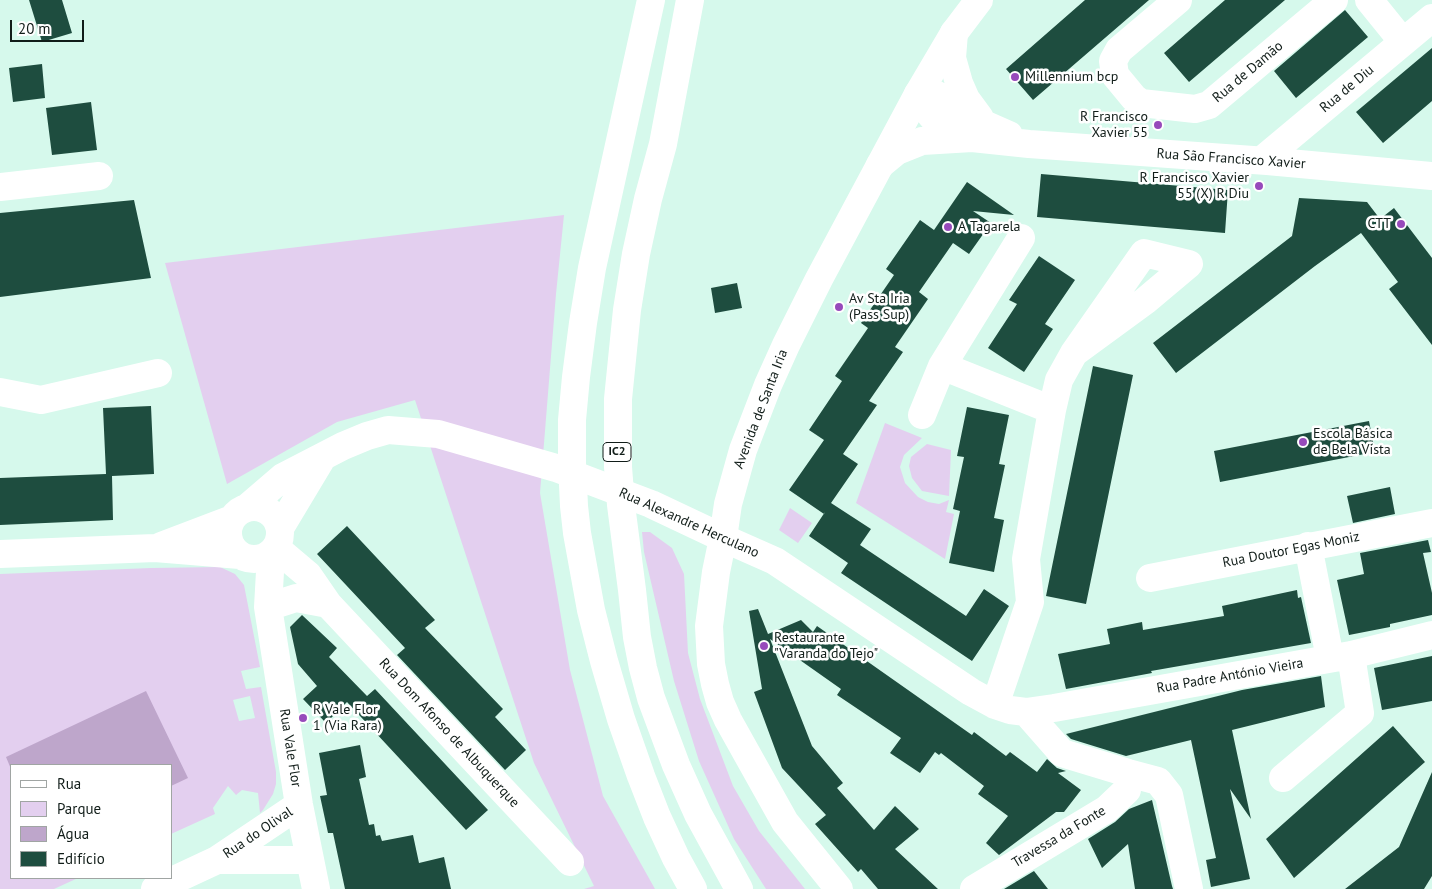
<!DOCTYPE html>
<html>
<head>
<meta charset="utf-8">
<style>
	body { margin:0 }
	#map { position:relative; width:1432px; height:889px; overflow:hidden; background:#d6f9ec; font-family:"PT Sans",sans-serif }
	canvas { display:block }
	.legend { position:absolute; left:10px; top:764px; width:162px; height:115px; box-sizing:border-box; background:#fff; border:1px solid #a0a5a3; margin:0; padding:6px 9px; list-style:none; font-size:15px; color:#111d19 }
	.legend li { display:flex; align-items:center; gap:10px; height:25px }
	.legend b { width:25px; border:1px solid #a0a5a3 }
	.scale { position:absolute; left:10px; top:20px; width:74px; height:22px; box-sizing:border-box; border:2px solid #111d19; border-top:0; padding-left:6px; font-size:15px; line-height:18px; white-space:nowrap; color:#111d19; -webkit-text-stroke:4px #fff; paint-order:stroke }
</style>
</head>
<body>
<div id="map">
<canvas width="1432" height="889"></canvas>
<ul class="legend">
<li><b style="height:6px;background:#fff"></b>Rua</li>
<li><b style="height:14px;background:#e3cfef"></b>Parque</li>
<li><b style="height:14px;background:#bea6cb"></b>Água</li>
<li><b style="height:14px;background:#1e4d3f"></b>Edifício</li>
</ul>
<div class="scale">20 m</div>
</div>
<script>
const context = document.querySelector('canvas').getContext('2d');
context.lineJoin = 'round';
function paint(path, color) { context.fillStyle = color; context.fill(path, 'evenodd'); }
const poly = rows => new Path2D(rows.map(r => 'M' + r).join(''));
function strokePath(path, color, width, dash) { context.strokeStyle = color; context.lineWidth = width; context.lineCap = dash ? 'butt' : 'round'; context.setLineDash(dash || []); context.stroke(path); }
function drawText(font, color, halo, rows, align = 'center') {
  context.font = font + ' "PT Sans",sans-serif'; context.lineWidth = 5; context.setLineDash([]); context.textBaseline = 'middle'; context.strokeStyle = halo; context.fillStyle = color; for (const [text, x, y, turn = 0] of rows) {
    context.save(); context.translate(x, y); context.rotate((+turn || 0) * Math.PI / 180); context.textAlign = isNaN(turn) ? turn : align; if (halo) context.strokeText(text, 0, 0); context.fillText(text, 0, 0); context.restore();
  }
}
const green = poly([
	[564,215,556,294,540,493,570,670,603,796,655,889,584,889,594,886,534,763,415,400,337,422,227,484,165,263],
	[885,423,922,438,904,455,900,467,905,483,918,497,928,502,939,504,949,500,946,512,954,514,945,559,856,503],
	[927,444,951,450,949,496,922,491,912,478,909,466,911,457],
	[790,508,812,523,798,543,779,530],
	[642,532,650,532,672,548,684,574,688,653,700,699,733,786,759,831,805,889,766,889,734,839,699,761,674,681,644,552],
	[220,567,235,574,244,585,260,667,241,671,246,689,261,687,276,772,276,784,273,794,263,810,260,813,258,793,242,790,236,795,228,786,213,808,215,814,171,834,171,765,11,765,11,878,78,878,54,889,0,889,0,574,151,568],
	[250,696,255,718,239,721,233,700]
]);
const water = poly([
	[146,691,188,778,171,786,171,765,11,765,11,769,6,757]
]);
const building = poly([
	[29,0,62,0,72,33,42,42],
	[1085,0,1149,0,1033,100,1006,69],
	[1225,0,1285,0,1189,82,1164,53],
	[1345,10,1368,37,1296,98,1274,71],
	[1432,48,1432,101,1383,143,1356,112],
	[42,64,45,98,13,102,9,68],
	[91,102,97,150,52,155,46,108],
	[1041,174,1228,190,1225,233,1037,217],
	[967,182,1014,215,973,211,991,223,969,254,953,243,919,292,928,299,895,347,903,352,869,401,877,405,843,454,858,464,831,503,871,529,860,545,966,616,984,589,1009,606,972,661,841,573,848,563,809,536,825,512,824,514,789,490,824,440,809,430,842,381,835,376,868,328,861,323,894,275,886,269,920,220,934,230],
	[1299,198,1367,202,1380,219,1394,208,1432,258,1432,345,1389,289,1398,282,1361,233,1315,266,1176,373,1153,343,1292,236],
	[134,200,151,278,0,297,0,213],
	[1039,256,1075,280,1045,324,1053,329,1024,372,988,348,1017,304,1009,300],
	[737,283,742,308,715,313,711,288],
	[1093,366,1133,375,1086,604,1046,596],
	[151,406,154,474,112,476,113,520,0,525,0,478,106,474,103,408],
	[967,407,1009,415,999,464,1005,465,994,518,1004,520,994,572,949,563,960,511,953,509,964,457,957,456],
	[1369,421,1375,452,1220,482,1214,451],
	[1390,487,1395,514,1353,523,1347,496],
	[347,526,435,620,425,628,503,709,495,717,526,750,505,770,397,655,405,648,317,554],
	[1428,540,1431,552,1423,553,1432,593,1432,615,1390,624,1390,627,1349,635,1337,580,1364,574,1360,553],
	[1297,590,1298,598,1301,597,1311,643,1151,671,1152,673,1066,689,1058,654,1110,644,1107,629,1142,622,1143,630,1224,616,1222,606],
	[758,609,768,634,801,620,813,632,817,626,972,735,974,732,1006,756,1010,752,1037,772,1047,759,1057,768,1066,771,1058,773,1081,790,1064,812,1056,812,999,855,986,843,1008,816,978,794,984,786,941,753,939,755,935,752,920,773,890,753,901,738,837,695,841,689,770,639,812,746,843,783,837,788,874,830,895,806,919,829,895,849,938,889,878,889,861,869,858,872,815,824,826,815,782,768,754,692,762,689,749,611],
	[302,615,337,648,329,657,367,696,375,689,488,810,466,830,347,702,326,723,303,699,317,686,298,664,290,627],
	[1432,656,1432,701,1382,710,1374,668],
	[1321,676,1325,707,1232,730,1251,819,1230,789,1250,879,1211,887,1206,860,1216,858,1191,740,1126,756,1071,739,1066,734,1242,690],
	[1393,726,1425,762,1294,878,1266,839],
	[360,745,366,777,359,779,369,825,374,824,376,836,380,835,382,841,413,835,419,863,444,857,451,889,345,889,333,833,328,833,320,796,327,795,319,753],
	[1432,772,1432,876,1424,889,1345,889,1399,847],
	[1152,800,1172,886,1173,889,1135,889,1128,844,1102,868,1088,839,1115,822,1129,809],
	[1034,871,1048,889,1004,889]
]);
const minor = poly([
	[1178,0,1119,50,1113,61,1115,75,1134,98,1141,103,1195,109,1209,105,1334,0],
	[1369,0,1403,42],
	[954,33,952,58,959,83,966,99,980,118],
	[971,137,935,120,925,108,918,94,937,95,984,124,1009,135],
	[1262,160,1432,18],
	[880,165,897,151,922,141,972,138,1029,144,1267,161,1432,176],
	[0,187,99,176],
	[942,366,1052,410],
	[0,392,41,400,158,373],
	[922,415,942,366,1021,238],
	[723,538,775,561,971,692,995,705,1010,710,1026,712,1054,708,1351,655,1432,635],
	[1308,546,1330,658],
	[276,548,308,575,328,604,570,862],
	[271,554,268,607,299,805,316,889],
	[1150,578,1432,523],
	[268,607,296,598,328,604],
	[995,705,1030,602,1026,559,1052,410,1059,380,1074,353,1144,253,1189,264,1145,301,1074,353],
	[1026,712,1062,753,1128,773,1158,781,1169,795,1189,889],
	[1283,778,1360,713,1351,655],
	[217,860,310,860],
	[155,889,217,860,299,805],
	[974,889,1107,809,1127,790,1128,773]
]);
const major = poly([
	'228 533a26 26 0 1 1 52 0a26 26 0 1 1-52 0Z',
	[248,507,283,477,343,446,367,436,388,430,438,434,556,468,651,504,723,538],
	[280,528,322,458],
	[161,546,232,519],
	[0,554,155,548,240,555],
	[839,889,785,822,728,720,720,702,715,684,711,664,709,626,716,572,723,538,728,504,743,450,768,385,786,345,819,279,918,94,954,33,979,0]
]);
const highway = poly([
	[651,0,592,268,583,323,576,377,572,420,572,463,574,506,577,533,591,610,604,661,621,719,641,776,657,817,676,858,693,889],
	[690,0,663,144,648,199,636,254,627,310,618,399,618,467,621,505,632,590,637,637,643,668,651,698,676,765,698,814,739,889]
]);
const markers = [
	[1015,77,5,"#974abb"],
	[1158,125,5,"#974abb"],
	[1259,186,5,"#974abb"],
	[1401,224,5,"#974abb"],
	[948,227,5,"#974abb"],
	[839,307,5,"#974abb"],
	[1303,442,5,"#974abb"],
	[764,646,5,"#974abb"],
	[303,718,5,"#974abb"]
];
const shields = [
	[617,452,28]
];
const shieldNames = [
	["IC2",617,452]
];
const streetNames = [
	["Rua de Damão",1248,72,-40],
	["Rua de Diu",1347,89,-40],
	["Rua São Francisco Xavier",1231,159,4],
	["Avenida de Santa Iria",761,409,-69],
	["Rua Alexandre Herculano",689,523,24],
	["Rua Doutor Egas Moniz",1291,550,-11],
	["Rua Padre António Vieira",1230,676,-10],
	["Rua Dom Afonso de Albuquerque",449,733,47],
	["Rua Vale Flor",290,748,81],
	["Rua do Olival",258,833,-34],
	["Travessa da Fonte",1059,837,-31]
];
const poiNames = [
	["Millennium bcp",1025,77],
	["R Francisco",1148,117,"right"],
	["Xavier 55",1148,133,"right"],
	["R Francisco Xavier",1249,178,"right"],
	["55 (X) R Diu",1249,194,"right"],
	["CTT",1391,224,"right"],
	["A Tagarela",958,227],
	["Av Sta Iria",849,299],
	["(Pass Sup)",849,315],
	["Escola Básica",1313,434],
	["de Bela Vista",1313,450],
	["Restaurante",774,638],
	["\"Varanda do Tejo\"",774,654],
	["R Vale Flor",313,710],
	["1 (Via Rara)",313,726]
];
paint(green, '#e3cfef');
paint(water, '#bea6cb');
paint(building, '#1e4d3f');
strokePath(minor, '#fff', 28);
strokePath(major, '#fff', 28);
strokePath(highway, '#fff', 28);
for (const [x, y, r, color] of markers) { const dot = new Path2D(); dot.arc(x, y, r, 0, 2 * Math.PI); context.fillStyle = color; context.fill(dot); strokePath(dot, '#fff', 2); }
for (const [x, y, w] of shields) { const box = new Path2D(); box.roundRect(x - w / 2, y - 9.5, w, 19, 4); context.fillStyle = '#fff'; context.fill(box); strokePath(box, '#111d19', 1); }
drawText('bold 12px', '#111d19', null, shieldNames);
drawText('14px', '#111d19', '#fff', streetNames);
drawText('14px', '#111d19', '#fff', poiNames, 'left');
</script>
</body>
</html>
